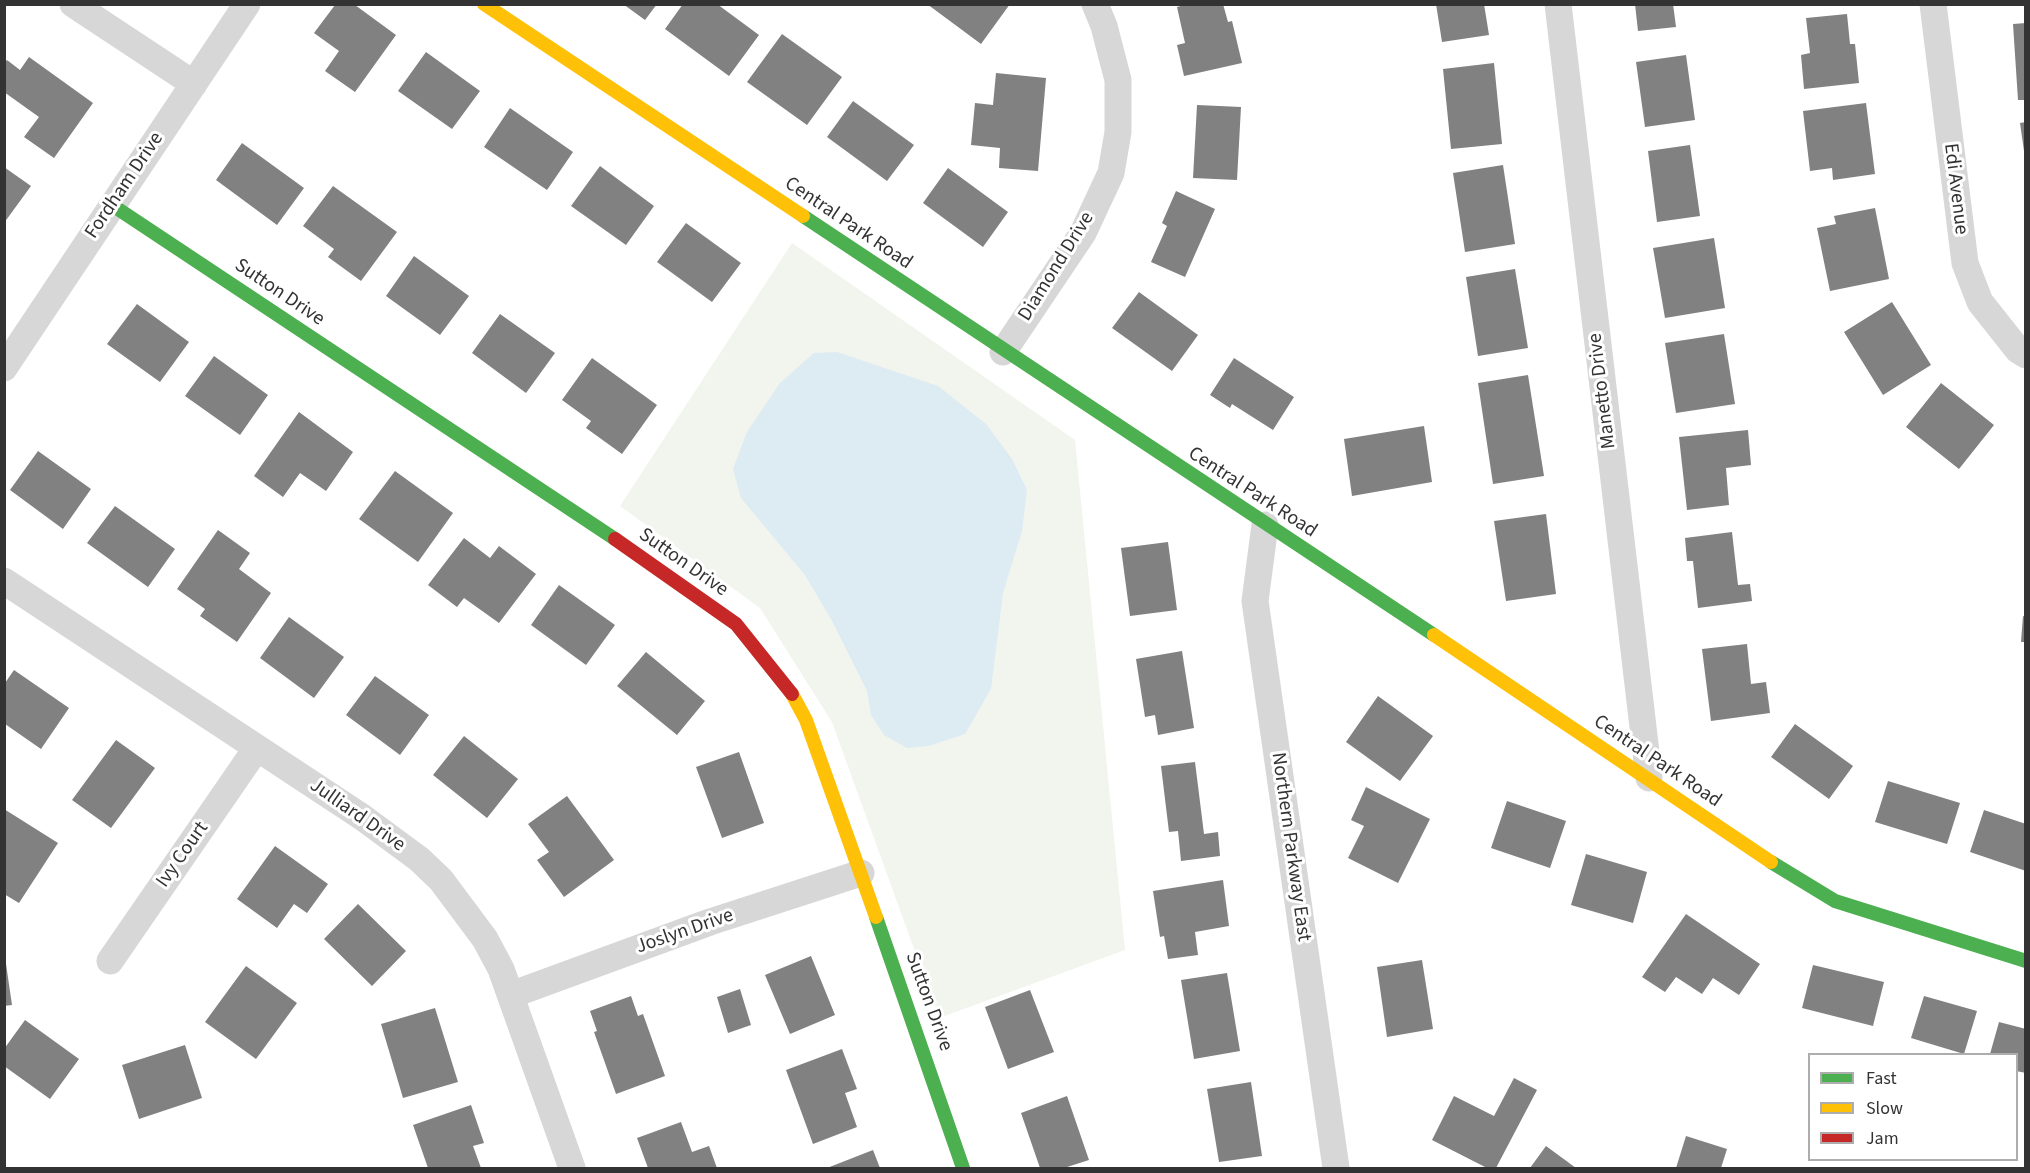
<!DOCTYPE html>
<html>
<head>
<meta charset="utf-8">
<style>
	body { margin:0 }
	#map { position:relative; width:2030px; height:1173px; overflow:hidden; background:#fff; font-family:"Source Sans 3",sans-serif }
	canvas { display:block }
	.frame { position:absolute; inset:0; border:6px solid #333; pointer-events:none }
	.legend { position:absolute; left:1808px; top:1053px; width:210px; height:108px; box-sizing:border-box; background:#fff; border:2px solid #adadad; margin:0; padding:8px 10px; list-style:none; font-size:18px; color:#333 }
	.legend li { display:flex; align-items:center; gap:12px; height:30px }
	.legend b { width:30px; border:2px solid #adadad }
</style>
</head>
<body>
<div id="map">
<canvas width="2030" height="1173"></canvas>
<div class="frame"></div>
<ul class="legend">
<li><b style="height:8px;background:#4caf50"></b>Fast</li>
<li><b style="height:8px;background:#ffc107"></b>Slow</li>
<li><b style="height:8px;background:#c62828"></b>Jam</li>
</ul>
</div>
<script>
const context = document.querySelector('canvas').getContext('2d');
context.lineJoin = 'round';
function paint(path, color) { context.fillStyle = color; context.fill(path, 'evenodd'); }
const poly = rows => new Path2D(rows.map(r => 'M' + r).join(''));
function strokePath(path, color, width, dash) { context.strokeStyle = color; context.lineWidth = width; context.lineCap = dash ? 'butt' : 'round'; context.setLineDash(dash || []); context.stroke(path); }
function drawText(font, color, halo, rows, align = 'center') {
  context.font = font + ' "Source Sans 3",sans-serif'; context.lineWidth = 6; context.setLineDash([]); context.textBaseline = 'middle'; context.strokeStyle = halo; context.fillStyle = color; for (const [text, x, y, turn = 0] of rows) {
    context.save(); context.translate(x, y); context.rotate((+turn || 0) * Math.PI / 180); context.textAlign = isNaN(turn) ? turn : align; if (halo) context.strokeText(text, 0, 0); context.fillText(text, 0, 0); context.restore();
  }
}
const green = poly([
	[792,243,1075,440,1125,950,939,1018,832,722,760,608,620,506]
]);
const water = poly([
	[837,352,938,386,986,424,1012,459,1027,490,1022,531,1003,593,991,689,965,734,929,746,907,748,884,735,871,715,867,691,832,621,805,575,741,498,733,469,747,432,780,383,814,353]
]);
const building = poly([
	[623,4,657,4,645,20],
	[683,4,717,4,759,35,729,76,665,29],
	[927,4,1010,4,981,44],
	[1188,4,1223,4,1228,22,1232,21,1242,63,1184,76,1177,45,1185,43,1177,7],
	[1436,4,1484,4,1489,35,1442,42],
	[1635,4,1673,4,1676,27,1638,31],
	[335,5,355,5,396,35,355,92,325,71,339,51,314,33],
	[1847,14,1850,44,1855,44,1859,83,1804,89,1801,55,1810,53,1806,18],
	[2026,23,2026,100,2018,100,2013,24],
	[782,34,842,77,807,125,747,82],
	[426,52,480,91,452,129,398,91],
	[1686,55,1695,120,1645,127,1636,62],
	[29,57,93,103,54,158,24,137,39,117,4,92,4,63,7,60,20,70],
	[1494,63,1502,144,1451,149,1443,69],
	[996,73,1046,78,1038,171,999,168,1000,148,971,145,975,103,993,105],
	[853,101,914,145,887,181,827,137],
	[1866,103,1875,174,1833,180,1832,168,1810,171,1803,111],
	[1197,105,1241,107,1237,180,1193,178],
	[510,108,573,152,547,190,484,147],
	[2026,122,2026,151,2024,151,2020,123],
	[242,143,304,188,277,225,216,180],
	[1690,145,1700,216,1657,222,1648,151],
	[1503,165,1515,244,1465,252,1453,173],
	[600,166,654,206,626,245,571,206],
	[4,167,31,186,4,223],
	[948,168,1008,212,983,247,923,203],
	[333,186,397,232,361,281,328,257,334,249,303,226],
	[1176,191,1215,209,1185,277,1151,262,1167,226,1162,223],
	[1875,208,1889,279,1830,291,1817,228,1836,224,1834,216],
	[686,223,741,263,712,302,657,262],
	[1714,238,1725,308,1665,318,1653,248],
	[414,256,469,296,440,335,386,296],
	[1515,269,1528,348,1478,356,1466,277],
	[1139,292,1198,335,1172,371,1112,328],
	[1892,302,1931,365,1883,395,1844,332],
	[137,304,189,342,160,382,107,344],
	[500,314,555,353,526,393,472,353],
	[1724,334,1735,404,1676,413,1665,343],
	[214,356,268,395,240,435,185,396],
	[592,358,657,405,622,454,586,428,591,421,562,400],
	[1234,358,1294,397,1273,430,1232,404,1230,408,1210,395],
	[1528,375,1544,476,1493,484,1478,383],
	[1941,383,1994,425,1959,469,1906,427],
	[299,412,353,452,326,491,300,473,283,497,254,476],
	[1424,426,1432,482,1352,496,1344,439],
	[1748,430,1751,465,1726,468,1729,505,1687,510,1679,437],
	[38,451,91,489,63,529,10,490],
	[395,471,453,513,418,562,359,519],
	[115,506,175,549,148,587,87,543],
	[1546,514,1556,594,1506,601,1494,521],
	[218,530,250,553,239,569,271,593,237,642,200,616,205,609,177,589],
	[1732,532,1738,585,1750,584,1752,601,1698,608,1693,561,1687,561,1685,538],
	[464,538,490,558,499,546,536,574,499,623,464,598,457,607,428,585],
	[1168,542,1177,610,1130,616,1121,548],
	[559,585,615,625,586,665,531,625],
	[2023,616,2026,617,2026,642,2021,642],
	[289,617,344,657,314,698,260,658],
	[1747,644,1751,684,1766,682,1770,713,1711,721,1702,649],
	[1182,651,1194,728,1158,735,1155,715,1145,717,1136,659],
	[646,652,705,701,677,735,617,686],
	[14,670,69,708,41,749,5,724,5,683],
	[375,676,429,715,400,755,346,715],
	[1378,696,1433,736,1400,781,1346,742],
	[1795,724,1853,766,1829,799,1771,757],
	[464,736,518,779,487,818,433,775],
	[116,740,155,768,111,828,72,800],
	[739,752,764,823,722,838,696,767],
	[1195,762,1204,834,1218,832,1220,856,1181,861,1178,831,1169,832,1161,766],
	[1888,781,1960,803,1947,844,1875,822],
	[1366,787,1430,819,1398,883,1348,858,1364,826,1351,820],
	[567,796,614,860,564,897,537,860,549,852,528,824],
	[1507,801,1566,821,1550,868,1491,848],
	[4,809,58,843,19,903,4,894],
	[1984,810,2026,824,2026,871,1970,852],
	[275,846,328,884,307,913,294,904,277,928,237,899],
	[1586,854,1647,872,1633,923,1571,905],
	[1223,880,1229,926,1195,932,1198,955,1168,959,1164,936,1160,937,1153,891],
	[358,904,406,951,372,986,324,939],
	[1686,914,1760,964,1739,995,1713,978,1702,994,1676,977,1665,992,1642,977],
	[4,950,12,1005,4,1006],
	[811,956,835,1015,790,1034,765,975],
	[1422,960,1433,1029,1387,1037,1377,967],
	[1813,965,1884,982,1873,1026,1802,1008],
	[246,966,297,1003,256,1059,205,1022],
	[1227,973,1240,1051,1194,1059,1181,980],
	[740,989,751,1025,728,1033,717,997],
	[1030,990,1054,1052,1008,1069,985,1007],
	[631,996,638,1016,643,1014,665,1076,616,1094,594,1032,597,1031,590,1011],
	[1924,996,1977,1011,1964,1054,1911,1038],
	[435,1008,458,1082,403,1098,381,1024],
	[25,1020,79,1059,50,1099,4,1066,4,1049],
	[1999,1022,2026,1029,2026,1073,2016,1071,2016,1054,1990,1054],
	[185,1045,202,1098,139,1119,122,1065],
	[842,1049,857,1089,845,1093,857,1127,813,1144,786,1070],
	[1514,1078,1537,1090,1496,1168,1487,1168,1432,1140,1454,1096,1494,1116],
	[1251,1082,1262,1156,1219,1162,1207,1089],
	[1067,1096,1089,1160,1064,1168,1040,1168,1021,1113],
	[471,1105,484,1143,473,1146,481,1168,428,1168,413,1125],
	[681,1122,692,1152,709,1146,717,1168,648,1168,637,1138],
	[1686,1136,1727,1149,1721,1168,1676,1168],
	[1546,1146,1576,1168,1530,1168],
	[873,1150,880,1168,827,1168]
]);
const street = poly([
	[73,4,194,84],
	[1558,4,1649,778],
	[1933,4,1965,263,1980,302,2018,350,2026,355],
	[1003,352,1083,233,1111,173,1118,132,1118,80,1104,26,1095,4],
	[4,368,247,4],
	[1265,525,1255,601,1336,1168],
	[4,581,362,817,419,859,441,880,485,939,501,969,572,1168],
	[110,961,256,749],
	[511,995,710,922,861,873]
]);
const fast = poly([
	[112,205,615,539],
	[803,216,1434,635],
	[1771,862,1835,901,2026,961],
	[876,917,963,1168]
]);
const slow = poly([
	[484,4,803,216],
	[1434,635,1771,862],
	[792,694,806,720,876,917]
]);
const jam = poly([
	[615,539,736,624,792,694]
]);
const streetNames = [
	["Fordham Drive",125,186,-56],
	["Edi Avenue",1955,189,83],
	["Central Park Road",848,224,34],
	["Diamond Drive",1057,267,-58],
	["Sutton Drive",279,293,34],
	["Manetto Drive",1603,391,-97],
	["Central Park Road",1252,493,33],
	["Sutton Drive",683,563,35],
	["Central Park Road",1657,762,34],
	["Julliard Drive",357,816,35],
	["Northern Parkway East",1290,847,82],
	["Ivy Court",183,855,-55],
	["Joslyn Drive",685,932,-19],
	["Sutton Drive",928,1002,70]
];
paint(green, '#f1f5ed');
paint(water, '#ddebf3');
paint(building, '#818181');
strokePath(street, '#d7d7d7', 27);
strokePath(fast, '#4caf50', 14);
strokePath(slow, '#ffc107', 14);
strokePath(jam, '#c62828', 14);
drawText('20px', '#333', '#fff', streetNames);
</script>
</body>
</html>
